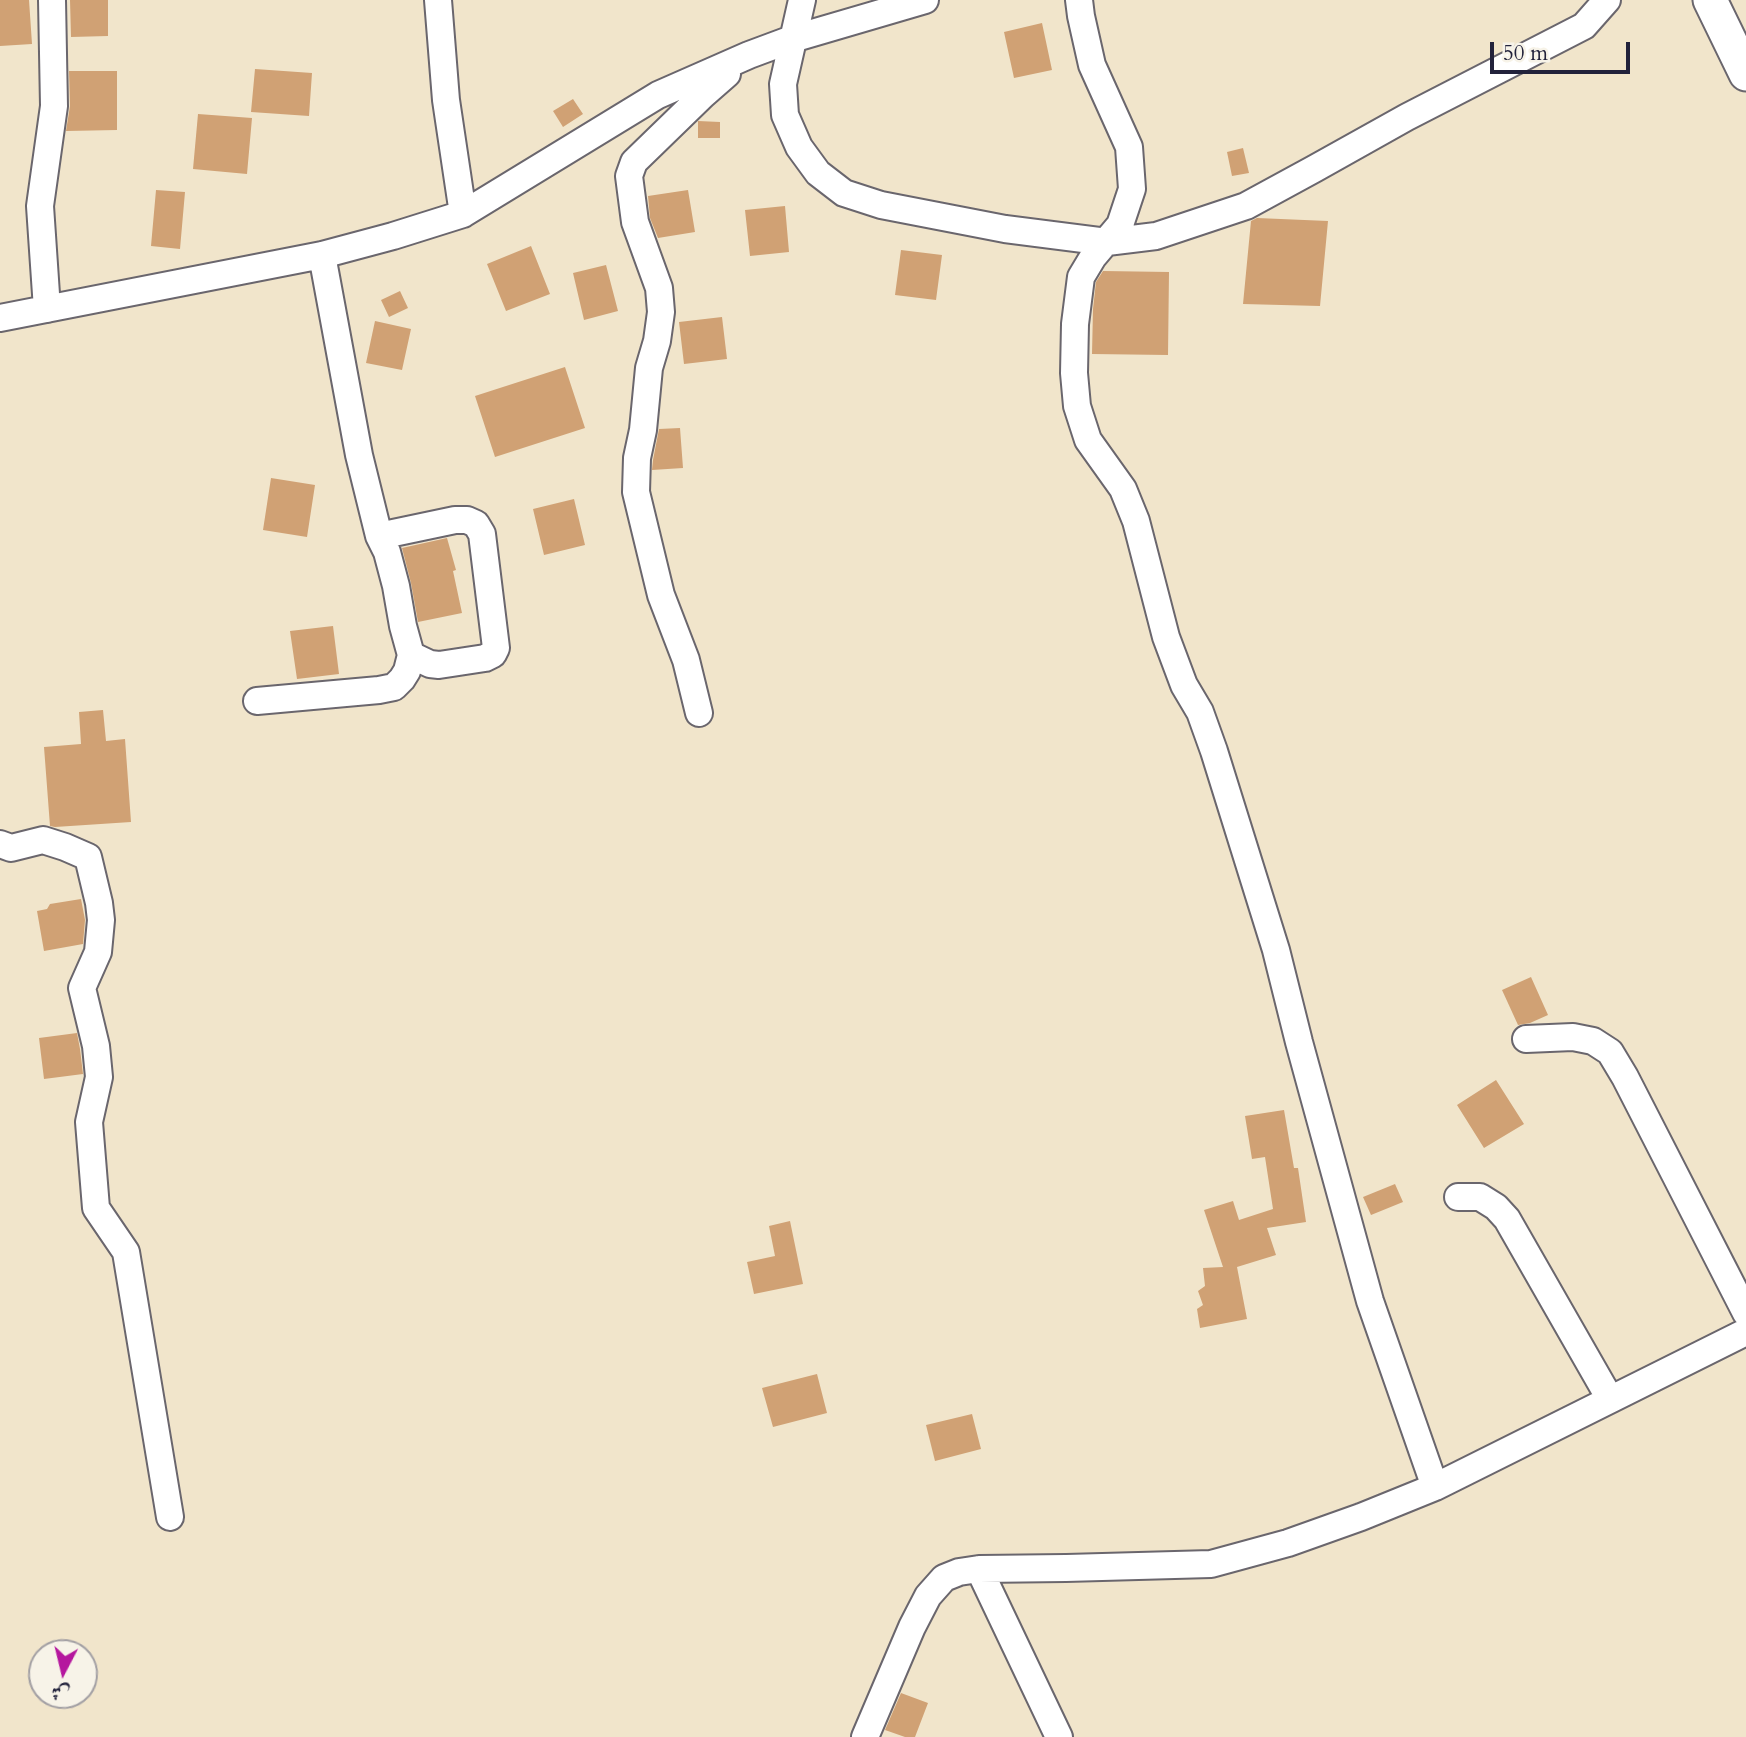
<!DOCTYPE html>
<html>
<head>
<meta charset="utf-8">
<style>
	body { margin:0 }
	#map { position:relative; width:1746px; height:1737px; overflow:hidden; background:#f1e5cb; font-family:Cardo,Amiri,serif }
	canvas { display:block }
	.north { position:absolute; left:28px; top:1639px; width:70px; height:70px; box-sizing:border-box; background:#f7f3e8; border:2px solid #a29fa3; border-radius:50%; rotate:187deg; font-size:19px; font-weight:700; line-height:28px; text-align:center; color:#22223b }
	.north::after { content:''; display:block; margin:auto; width:24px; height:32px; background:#b5179e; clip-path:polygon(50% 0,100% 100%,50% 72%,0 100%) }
	.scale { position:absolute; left:1490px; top:42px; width:140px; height:32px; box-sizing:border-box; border:4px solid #22223b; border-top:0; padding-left:9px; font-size:21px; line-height:24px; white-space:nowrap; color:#22223b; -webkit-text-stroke:5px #f7f3e8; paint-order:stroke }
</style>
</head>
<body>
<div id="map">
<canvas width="1746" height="1737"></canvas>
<div class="north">ش</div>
<div class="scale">50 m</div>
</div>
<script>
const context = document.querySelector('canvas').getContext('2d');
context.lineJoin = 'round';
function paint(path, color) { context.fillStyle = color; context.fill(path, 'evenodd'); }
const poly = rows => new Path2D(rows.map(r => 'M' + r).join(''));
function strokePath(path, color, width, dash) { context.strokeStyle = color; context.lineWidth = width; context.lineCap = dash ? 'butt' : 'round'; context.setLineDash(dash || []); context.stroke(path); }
const building = poly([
	[0,0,29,0,32,44,0,46],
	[70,0,108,0,108,36,71,37],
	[1042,23,1052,70,1014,78,1004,32],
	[255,69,312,73,309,116,251,112],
	[69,71,117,71,117,130,66,131,70,106],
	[573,99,583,114,563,127,553,111],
	[198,114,252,118,247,174,193,169],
	[698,121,720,122,720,138,698,138],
	[1243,148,1249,173,1232,176,1227,152],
	[156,190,185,192,180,249,151,246],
	[688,190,695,232,658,238,650,218,648,196],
	[785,206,789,252,750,256,745,210],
	[1257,218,1328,221,1320,306,1243,304,1251,221],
	[531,246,550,294,506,311,487,264],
	[901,250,942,255,936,300,895,295],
	[606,265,618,311,584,320,573,273],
	[1103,271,1169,272,1168,355,1092,354,1093,309,1096,282],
	[400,291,408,308,389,317,381,300],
	[722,317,727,359,684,364,679,322],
	[375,321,411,329,402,370,366,363],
	[565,367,585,428,495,457,475,396],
	[680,428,683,468,652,470,653,460,659,429],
	[271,478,315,485,307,537,263,530],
	[574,499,585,545,544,555,533,509],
	[447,538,456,570,453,571,462,613,418,622,411,583,402,548],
	[333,626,339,674,297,679,290,631],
	[103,710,106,741,125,739,131,822,55,827,50,826,44,747,81,744,79,712],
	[81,899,85,920,83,944,44,951,37,911,47,909,50,904],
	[1531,977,1548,1015,1530,1023,1518,1025,1502,990],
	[77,1033,80,1049,83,1074,44,1079,39,1038],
	[1496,1080,1524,1124,1484,1148,1457,1105],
	[1284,1110,1294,1168,1298,1168,1306,1222,1267,1228,1276,1255,1237,1267,1247,1319,1200,1328,1197,1309,1203,1305,1198,1291,1205,1286,1203,1268,1223,1267,1204,1210,1233,1201,1239,1220,1273,1209,1265,1157,1252,1159,1245,1116],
	[1395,1184,1403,1202,1371,1215,1363,1197],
	[790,1221,803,1284,754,1294,747,1262,775,1256,769,1226],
	[817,1374,827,1413,773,1427,762,1388],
	[972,1414,981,1449,935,1461,926,1425],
	[901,1693,928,1703,915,1737,905,1737,885,1730]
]);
const minor = poly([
	[438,0,446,100,463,214],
	[802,0,783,84,785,115,799,147,818,173,844,193,881,205,1005,229,1107,242,1156,236,1246,206,1314,169,1407,117,1584,26,1607,0],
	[1079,0,1081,16,1092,65,1129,147,1132,189,1120,225,1093,257,1081,277,1075,324,1074,373,1077,406,1088,440,1123,489,1136,521,1166,637,1184,685,1200,712,1214,751,1276,950,1299,1042,1370,1301,1435,1487],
	[47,309,40,206,54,106,52,0],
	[0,318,322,255,393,236,463,214,658,95,749,55,792,39,925,0],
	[379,536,455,520,467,520,476,524,482,534,496,648,493,654,485,658,439,665,430,664,411,655],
	[257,701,379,690,394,687,402,679,407,671,411,655,403,626,396,586,387,552,379,536,359,455,322,255],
	[699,713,686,660,661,595,636,492,637,458,643,430,649,368,657,341,661,312,659,288,635,222,629,176,634,162,703,95,727,74],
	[0,844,11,848,43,840,65,847,88,857,99,903,101,920,98,952,82,988,96,1046,99,1077,89,1122,96,1208,126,1252,170,1517],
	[1526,1039,1573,1037,1593,1041,1610,1052,1625,1077,1746,1313],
	[1458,1197,1480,1197,1496,1207,1507,1219,1610,1399],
	[979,1569,1059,1737],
	[865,1737,912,1627,928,1596,944,1578,959,1572,979,1569,1066,1568,1211,1564,1288,1543,1361,1517,1435,1487,1746,1332]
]);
const major = poly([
	[1710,0,1746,74]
]);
paint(building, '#d0a174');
strokePath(minor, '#6a666d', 30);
strokePath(major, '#6a666d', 37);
strokePath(minor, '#fff', 26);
strokePath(major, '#fff', 33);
</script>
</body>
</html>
